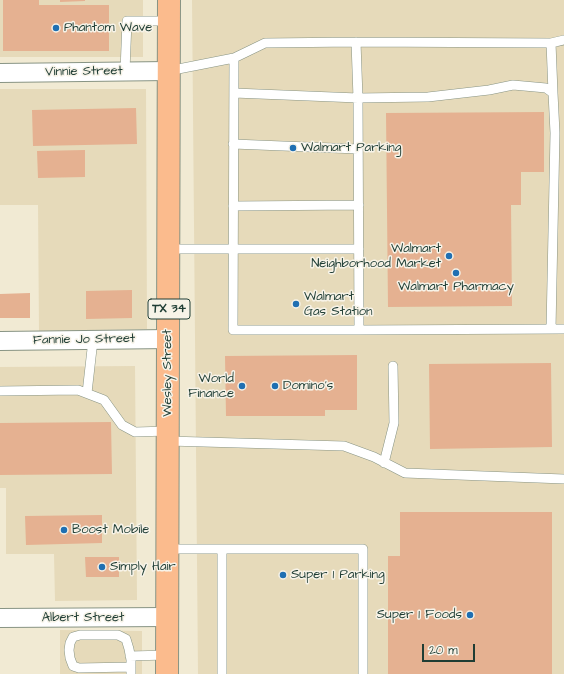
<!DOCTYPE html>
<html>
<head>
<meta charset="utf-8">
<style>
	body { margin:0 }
	#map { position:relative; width:564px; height:674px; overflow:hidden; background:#f1ead3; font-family:"Architects Daughter",sans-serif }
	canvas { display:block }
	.scale { position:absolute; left:422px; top:644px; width:53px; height:18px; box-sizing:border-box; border:2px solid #1f3d34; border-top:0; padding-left:5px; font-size:12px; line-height:14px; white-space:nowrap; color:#1f3d34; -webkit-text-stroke:3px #f7f3e8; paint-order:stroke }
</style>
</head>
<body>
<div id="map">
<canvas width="564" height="674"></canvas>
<div class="scale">20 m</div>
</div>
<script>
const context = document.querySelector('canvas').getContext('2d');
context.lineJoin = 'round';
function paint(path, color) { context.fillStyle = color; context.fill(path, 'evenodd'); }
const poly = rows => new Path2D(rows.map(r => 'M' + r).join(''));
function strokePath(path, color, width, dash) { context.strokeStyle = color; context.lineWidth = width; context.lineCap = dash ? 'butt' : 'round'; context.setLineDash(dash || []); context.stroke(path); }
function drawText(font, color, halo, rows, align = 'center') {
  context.font = font + ' "Architects Daughter",sans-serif'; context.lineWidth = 3; context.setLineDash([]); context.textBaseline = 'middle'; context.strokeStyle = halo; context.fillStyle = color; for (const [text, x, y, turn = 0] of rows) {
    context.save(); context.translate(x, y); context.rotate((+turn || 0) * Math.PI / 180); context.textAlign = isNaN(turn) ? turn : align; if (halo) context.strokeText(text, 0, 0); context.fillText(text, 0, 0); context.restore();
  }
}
const built = poly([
	[0,0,143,0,143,57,0,57],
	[192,0,564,0,564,674,198,674],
	[0,89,146,89,147,329,39,331,38,205,0,205],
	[135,366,137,600,55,601,54,554,6,554,6,488,0,488,0,367],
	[60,630,142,631,142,674,60,674]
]);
const building = poly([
	[3,0,39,0,39,5,109,5,109,51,3,51],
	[60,0,85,0,85,1,60,2],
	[136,108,137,144,33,146,32,110],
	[544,112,544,172,521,172,521,205,511,205,512,306,388,307,386,113],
	[85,150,85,177,38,178,37,151],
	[132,290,132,318,86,319,86,291],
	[30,293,30,318,0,318,0,294],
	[357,355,357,410,325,410,325,416,226,416,225,356],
	[551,363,552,447,430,449,429,364],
	[111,422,112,474,0,475,0,423],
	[400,512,552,512,552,674,388,674,388,556,400,556],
	[102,515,102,543,26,545,25,516],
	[85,557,119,557,119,577,86,577]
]);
const lane = poly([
	[356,42,358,98,359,330,564,329],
	[551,43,553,93],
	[234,58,233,330,359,330],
	[125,71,127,21,169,21],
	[168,71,234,58,265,43,356,42,551,43,564,40],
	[234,93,358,98,428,97,489,90,513,85,546,88,553,93,555,133,551,329],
	[233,144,358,149],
	[233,206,359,205],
	[169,249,359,249],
	[0,391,78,390,104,400,122,425,135,432,168,431],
	[87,393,93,340],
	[168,441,344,446,374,457,405,473,564,479],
	[384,463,394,423,393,366],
	[167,549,363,549,363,674],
	[222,549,222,674],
	[130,656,167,655],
	[131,667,79,668,73,666,70,658,69,650,70,643,73,637,80,635,118,635,126,639,129,649,131,660,131,674]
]);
const street = poly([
	[0,73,168,71],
	[0,341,169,339],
	[0,618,167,617]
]);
const primary = poly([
	[167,674,169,0]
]);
const markers = [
	[56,28,4,"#1f6fb2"],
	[293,148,4,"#1f6fb2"],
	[449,256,4,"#1f6fb2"],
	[456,273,4,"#1f6fb2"],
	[296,304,4,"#1f6fb2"],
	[242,386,4,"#1f6fb2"],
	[275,386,4,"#1f6fb2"],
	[64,530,4,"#1f6fb2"],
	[102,567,4,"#1f6fb2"],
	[283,575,4,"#1f6fb2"],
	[470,615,4,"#1f6fb2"]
];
const shields = [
	[169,309,42]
];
const shieldNames = [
	["TX 34",169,309]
];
const poiNames = [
	["Phantom Wave",64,28],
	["Walmart Parking",301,148],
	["Walmart",441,249,"right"],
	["Neighborhood Market",441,264,"right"],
	["Walmart Pharmacy",456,287,"center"],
	["Walmart",304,297],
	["Gas Station",304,312],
	["World",234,379,"right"],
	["Finance",234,394,"right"],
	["Domino's",283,386],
	["Boost Mobile",72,530],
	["Simply Hair",110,567],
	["Super 1 Parking",291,575],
	["Super 1 Foods",462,615,"right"]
];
const streetNames = [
	["Vinnie Street",84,72,-1],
	["Fannie Jo Street",84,340,-1],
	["Wesley Street",168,373,-90],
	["Albert Street",83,618]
];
paint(built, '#e6daba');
paint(building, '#e5b191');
strokePath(lane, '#889484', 10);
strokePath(street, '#889484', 20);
strokePath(primary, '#889484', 24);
strokePath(lane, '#fff', 9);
strokePath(street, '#fff', 18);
strokePath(primary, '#fbbb8d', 22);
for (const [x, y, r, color] of markers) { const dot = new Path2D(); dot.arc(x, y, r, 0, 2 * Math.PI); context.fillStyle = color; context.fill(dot); strokePath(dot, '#f7f3e8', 1.5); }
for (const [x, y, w] of shields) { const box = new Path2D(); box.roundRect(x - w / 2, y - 10, w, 20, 3); context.fillStyle = '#f7f3e8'; context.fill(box); strokePath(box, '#1f3d34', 1); }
drawText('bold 12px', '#1f3d34', null, shieldNames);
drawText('13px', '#1f3d34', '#f7f3e8', poiNames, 'left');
drawText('13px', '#1f3d34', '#f7f3e8', streetNames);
</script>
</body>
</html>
